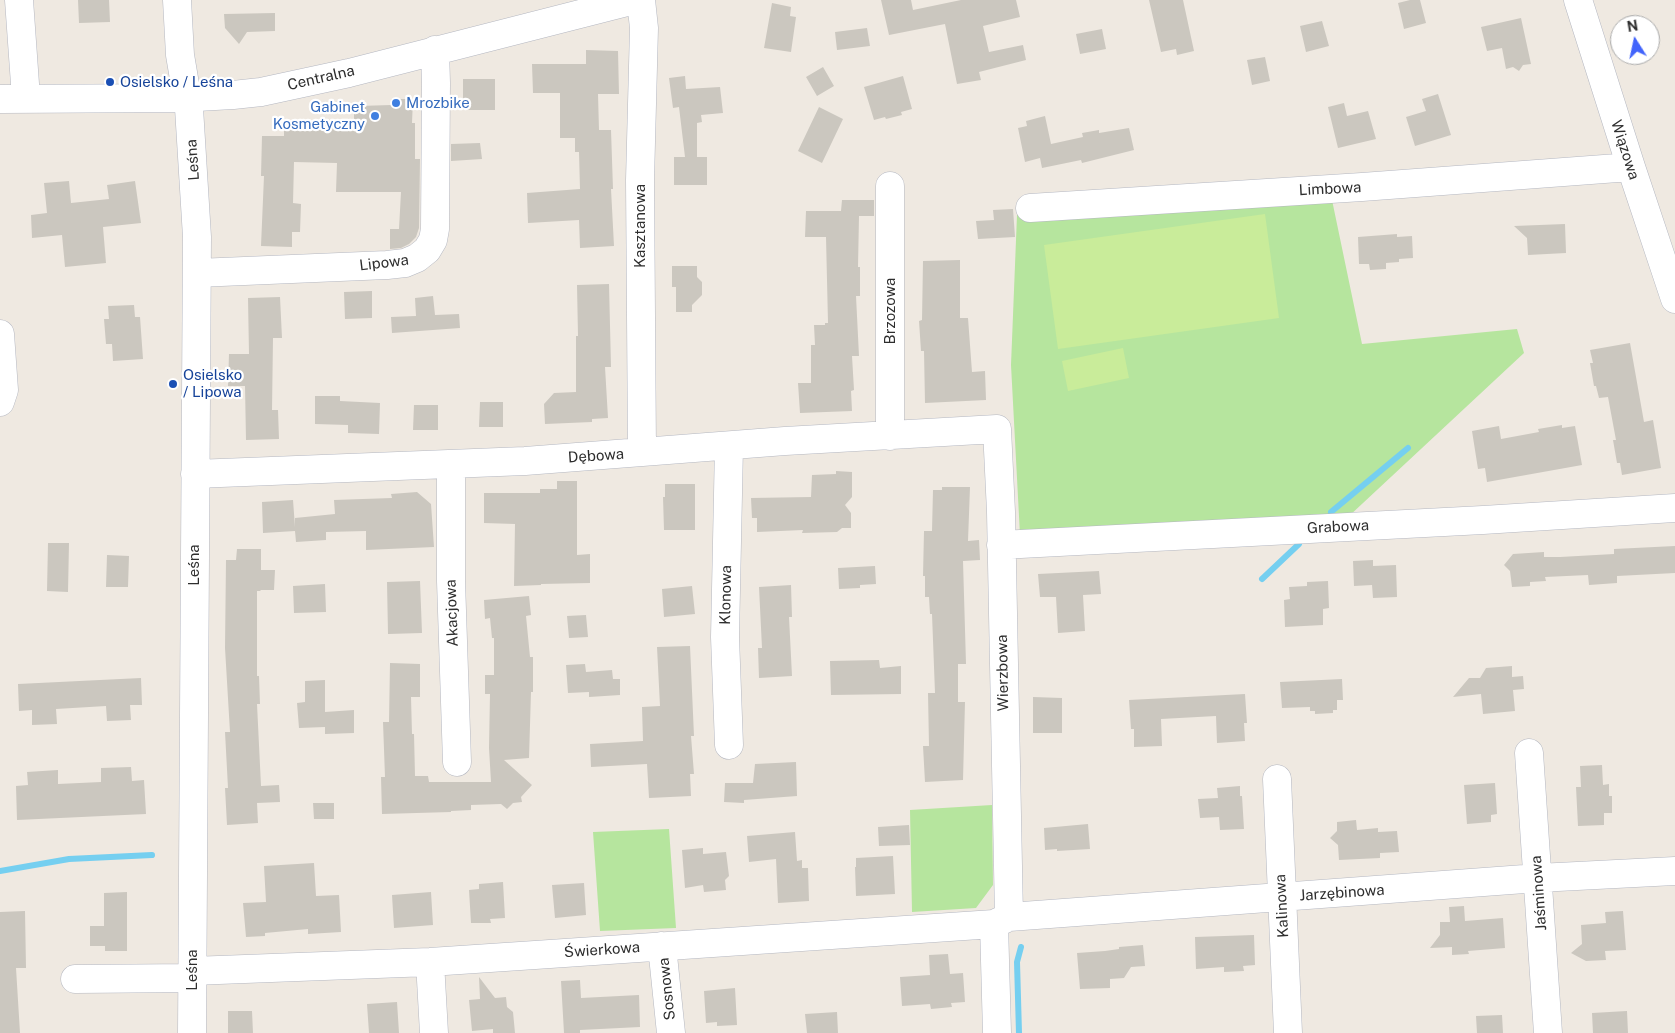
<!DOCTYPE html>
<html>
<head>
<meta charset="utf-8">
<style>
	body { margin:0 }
	#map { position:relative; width:1675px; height:1033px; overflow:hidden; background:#efe9e1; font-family:"Public Sans",sans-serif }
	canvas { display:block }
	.north { position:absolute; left:1610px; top:15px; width:50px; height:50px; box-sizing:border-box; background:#fff; border:1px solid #ababab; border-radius:50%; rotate:350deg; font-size:14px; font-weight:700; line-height:20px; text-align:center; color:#2e2e2e }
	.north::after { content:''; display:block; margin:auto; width:18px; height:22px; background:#4264fb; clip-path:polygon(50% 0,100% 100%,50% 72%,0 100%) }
</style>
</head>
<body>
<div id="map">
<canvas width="1675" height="1033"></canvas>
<div class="north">N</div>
</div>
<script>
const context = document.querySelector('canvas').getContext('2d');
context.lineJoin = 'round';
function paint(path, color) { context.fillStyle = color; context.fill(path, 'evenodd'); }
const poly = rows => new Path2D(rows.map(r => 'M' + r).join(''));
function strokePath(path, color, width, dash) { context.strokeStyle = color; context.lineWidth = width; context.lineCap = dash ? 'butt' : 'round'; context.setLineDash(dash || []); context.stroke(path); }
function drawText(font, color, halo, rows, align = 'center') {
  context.font = font + ' "Public Sans",sans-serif'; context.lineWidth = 4.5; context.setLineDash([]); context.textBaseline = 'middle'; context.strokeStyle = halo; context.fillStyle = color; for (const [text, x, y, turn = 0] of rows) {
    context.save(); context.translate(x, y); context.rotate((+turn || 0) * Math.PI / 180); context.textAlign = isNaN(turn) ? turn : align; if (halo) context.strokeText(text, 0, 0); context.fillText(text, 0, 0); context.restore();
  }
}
const green = poly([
	[1332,200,1362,344,1517,329,1524,353,1348,517,1020,535,1011,365,1017,215],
	[992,805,993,885,976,908,912,912,910,810],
	[669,829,676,928,600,931,593,832]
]);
const pitch = poly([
	[1265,214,1279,318,1058,349,1044,245],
	[1123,348,1129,378,1068,391,1062,361]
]);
const stream = poly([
	[1331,512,1408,448],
	[1262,579,1299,544],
	[0,871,69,859,152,855],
	[1019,1033,1017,962,1021,947]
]);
const building = poly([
	[78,0,109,0,110,22,79,23],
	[881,0,911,0,913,10,961,0,1016,0,1020,17,983,26,989,52,1023,45,1026,60,979,72,981,80,957,84,945,24,889,35],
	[1149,0,1183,0,1194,51,1177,55,1176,49,1161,52],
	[1410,0,1420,0,1426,23,1404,29,1398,3],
	[772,3,791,7,790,16,796,17,791,52,764,48],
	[275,13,275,31,247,32,239,44,225,28,224,14],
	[1521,18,1531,64,1523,65,1519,71,1513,67,1506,69,1502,48,1487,51,1481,27],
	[1322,21,1329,46,1306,52,1300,26],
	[867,28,870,46,837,50,835,32],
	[1102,29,1106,49,1080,54,1076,34],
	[586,50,618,51,619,94,598,94,599,130,611,130,613,189,611,189,614,246,580,248,579,220,528,223,527,193,580,189,579,152,575,152,575,138,560,138,560,93,533,93,532,64,586,64],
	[1265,57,1270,81,1252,85,1247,60],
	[823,67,834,86,817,96,806,77],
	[685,76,686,89,720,87,723,113,701,115,702,122,697,123,697,157,707,157,707,185,674,185,674,157,685,157,679,107,673,108,669,78],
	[903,76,912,109,901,112,902,115,886,119,885,117,874,120,864,87],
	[463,79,495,79,495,110,463,110],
	[1438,94,1451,135,1415,146,1406,117,1426,111,1422,99],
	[391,99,413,99,412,123,415,123,415,159,420,159,419,228,416,237,409,244,401,248,390,249,390,229,399,229,401,192,336,192,337,163,294,162,293,203,301,204,300,232,292,232,292,247,261,246,264,176,261,176,262,136,284,136,284,129,294,129,294,123,354,125,354,109,359,110,359,106,391,105],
	[1344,103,1347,116,1368,111,1376,139,1338,148,1328,107],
	[819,107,843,119,822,163,798,151],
	[1045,116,1051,144,1083,137,1082,133,1099,130,1099,133,1129,128,1134,150,1082,163,1081,160,1042,168,1040,158,1025,162,1018,128,1027,126,1026,121],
	[480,143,482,159,451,161,451,144],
	[69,181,71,203,109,199,107,185,135,181,141,223,103,227,106,263,65,267,62,235,32,238,31,215,47,213,44,183],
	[842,200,874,200,874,216,859,216,858,267,860,267,860,296,856,296,859,356,852,356,854,390,851,391,852,411,800,413,798,383,811,383,811,345,815,345,814,325,825,325,825,323,828,323,826,237,805,237,806,211,841,211],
	[1013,209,1015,237,978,239,976,221,994,220,993,210],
	[1565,224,1566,253,1528,255,1527,238,1514,226],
	[1397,234,1397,237,1412,236,1413,258,1399,259,1399,262,1386,263,1386,269,1370,270,1369,264,1359,264,1358,237],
	[960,260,960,318,968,318,972,372,985,371,986,400,925,403,924,351,921,351,919,321,922,320,923,261],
	[672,266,697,266,697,277,702,282,702,295,692,305,692,312,676,312,676,287,672,287],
	[609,284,611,367,605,367,608,418,592,419,592,422,545,424,544,404,554,393,576,392,576,336,578,336,577,285],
	[372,291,372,318,345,319,344,292],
	[433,296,435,315,459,314,460,328,392,333,391,317,416,316,415,298],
	[280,297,282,338,273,338,272,410,278,410,279,439,246,440,245,386,228,386,229,354,249,354,248,298],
	[134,305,135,317,140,317,143,359,113,361,112,344,106,344,104,319,109,319,108,306],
	[1630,343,1644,422,1653,420,1661,468,1622,475,1620,463,1617,463,1613,440,1616,440,1608,397,1599,398,1596,386,1594,386,1590,363,1593,363,1590,350],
	[315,396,340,396,340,401,380,403,379,434,348,433,348,425,315,424],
	[480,402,503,402,503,427,479,427],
	[414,405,438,405,438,430,413,430],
	[1562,425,1562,428,1575,426,1582,465,1487,482,1485,468,1478,469,1472,431,1499,426,1501,439,1539,432,1538,429],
	[836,471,852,472,852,497,845,505,851,513,851,528,842,528,837,532,802,533,803,530,757,532,757,518,752,518,751,498,811,497,812,475,836,474],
	[557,481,577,481,577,555,590,554,590,583,541,584,541,585,514,586,515,524,484,523,484,493,540,493,540,489,557,489],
	[665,484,695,484,695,530,664,530,663,497,665,497],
	[942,487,970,487,968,541,979,540,980,560,963,561,966,664,958,664,958,702,965,702,963,780,925,782,923,746,929,746,928,693,935,693,932,614,930,614,929,597,925,597,925,576,923,576,924,531,932,531,933,490,942,490],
	[417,492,431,504,434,547,366,550,366,531,326,532,326,540,296,542,295,531,263,533,262,502,293,500,295,527,295,518,335,514,334,500,392,498,391,494],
	[48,543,69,543,68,592,47,591],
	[1675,546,1675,573,1617,576,1617,583,1589,585,1588,575,1545,577,1546,581,1530,582,1530,586,1512,587,1510,571,1504,565,1513,554,1544,552,1544,557,1560,557,1614,554,1614,549],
	[237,549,261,549,261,570,275,570,274,590,260,590,261,591,257,591,257,676,259,676,260,704,257,704,261,786,279,785,280,802,257,803,258,823,227,825,225,788,228,788,225,732,230,732,225,648,226,560,236,560],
	[107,555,129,556,128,587,106,587],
	[1373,560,1373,566,1396,565,1397,597,1373,598,1372,585,1354,586,1353,561],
	[875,566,876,584,860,585,860,588,839,589,838,568],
	[1099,571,1101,594,1083,595,1085,631,1058,633,1056,597,1040,597,1038,574],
	[420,581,422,633,388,634,387,582],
	[1328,581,1329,608,1323,609,1323,625,1285,627,1284,600,1290,599,1289,587,1307,586,1307,582],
	[325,584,326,612,294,613,293,586],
	[791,585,792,617,789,617,792,676,759,678,758,648,762,648,759,587],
	[692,586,695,614,664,617,662,589],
	[529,596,531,615,526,616,530,657,533,657,533,692,531,692,529,758,504,760,532,785,521,797,522,802,513,803,507,809,501,804,471,805,471,810,451,811,451,812,382,814,381,777,385,777,383,722,389,722,390,663,420,664,420,697,411,697,412,734,414,734,415,776,428,776,429,782,491,782,489,748,490,694,485,694,485,675,494,675,494,638,492,638,490,618,485,619,484,600],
	[586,615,588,637,569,638,567,616],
	[690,646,694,736,691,736,694,774,690,774,691,796,649,798,647,764,591,767,590,744,643,741,642,707,660,706,657,647],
	[879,660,880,668,901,666,901,694,831,695,830,661],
	[585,664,586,672,612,670,613,679,620,679,620,695,589,697,589,692,568,693,566,665],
	[1512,666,1512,677,1523,676,1524,689,1513,690,1515,711,1483,714,1481,694,1453,697,1469,678,1480,678,1486,668],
	[141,678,142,705,130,705,131,720,107,721,106,706,56,709,57,724,32,725,32,710,19,711,18,684],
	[1342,679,1343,700,1337,700,1337,710,1333,710,1333,713,1315,714,1315,711,1310,711,1310,707,1282,708,1280,682],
	[325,680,325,712,354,710,354,733,325,734,325,727,299,728,297,703,305,702,305,681],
	[1245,694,1247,723,1244,723,1245,741,1217,743,1216,716,1161,719,1162,746,1134,747,1134,729,1131,729,1129,700],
	[1033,697,1062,698,1062,733,1033,733],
	[796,762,797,796,744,800,744,803,724,802,725,783,753,783,755,764],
	[1602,765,1603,785,1609,784,1609,796,1612,796,1612,813,1604,813,1604,825,1578,826,1576,787,1581,787,1580,766],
	[131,767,132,781,144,780,146,814,17,820,16,786,28,785,27,772,58,770,58,784,101,782,101,768],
	[1495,783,1497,814,1491,815,1491,822,1467,824,1464,785],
	[1240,786,1240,796,1242,796,1244,829,1220,830,1219,817,1200,818,1198,799,1218,798,1217,788],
	[313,803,334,803,334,819,314,819],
	[1356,820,1357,830,1378,828,1378,832,1397,831,1399,852,1380,853,1380,858,1339,860,1338,845,1330,838,1337,831,1337,822],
	[1088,824,1090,849,1057,851,1057,849,1045,850,1044,828],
	[909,825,910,845,879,846,878,827],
	[795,832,797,861,802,860,802,868,808,868,809,901,778,903,776,859,749,862,747,836],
	[703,848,703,854,726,852,729,876,725,880,726,890,704,892,703,885,685,888,682,850],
	[893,856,895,894,856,896,855,867,856,867,856,858],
	[314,863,316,896,339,895,341,932,308,934,308,929,265,933,265,936,246,937,243,903,266,902,264,866],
	[503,882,505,918,490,919,491,923,471,923,469,890,479,889,479,884],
	[584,883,586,915,555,918,552,885],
	[127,892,127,951,105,951,105,946,90,946,90,926,104,926,104,893],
	[431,892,433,925,394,928,392,895],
	[1464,906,1465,921,1503,918,1505,948,1468,951,1469,954,1452,955,1452,947,1430,948,1440,935,1440,922,1450,922,1449,907],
	[25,911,26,968,16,968,20,1033,0,1033,0,912],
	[1623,911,1626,950,1605,951,1606,960,1586,961,1571,953,1582,944,1581,925,1606,923,1605,912],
	[1254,935,1255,965,1243,966,1244,971,1224,972,1224,967,1196,969,1195,937],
	[1143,945,1145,966,1131,967,1124,978,1110,979,1110,988,1080,989,1077,953,1105,951,1119,949,1119,947],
	[948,954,950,974,963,973,965,1002,951,1003,952,1007,931,1009,930,1004,902,1006,900,977,930,975,929,955],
	[479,977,495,998,506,997,507,1007,513,1012,515,1033,493,1033,493,1029,472,1031,469,1000,480,999],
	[580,980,581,998,639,995,640,1027,580,1030,580,1033,564,1033,561,981],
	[735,988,737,1025,717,1026,717,1022,706,1023,704,991],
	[397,1002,399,1033,369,1033,367,1004],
	[228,1011,252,1011,253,1033,228,1033],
	[1627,1011,1628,1033,1593,1033,1592,1013],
	[837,1012,838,1033,807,1033,805,1014],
	[1502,1015,1503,1033,1477,1033,1476,1016]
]);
const minor = poly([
	[19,0,26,98],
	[177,0,180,55,189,108,197,237,192,1033],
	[641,0,644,28,640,180,642,452],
	[1578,0,1631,167,1675,299],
	[0,99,179,98,233,95,261,92,349,73,635,0],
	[890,186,890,436],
	[1030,208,1362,187,1631,167],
	[197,273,387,265,405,263,417,258,427,250,433,240,435,229,436,83,435,50],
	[0,334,4,390,0,402],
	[451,464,451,581,457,762],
	[195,474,525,461,785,441,997,429,1001,512,1009,917],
	[1001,545,1483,520,1675,508],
	[729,745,725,637,729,446],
	[1529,753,1548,1033],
	[1277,779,1288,1033],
	[994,924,997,1033],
	[662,946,671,1033],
	[430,962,434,1033],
	[192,971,430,962,535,955,994,924,1009,917,1538,878,1675,871],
	[75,979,192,978]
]);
const markers = [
	[110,82,5,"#1a4fb4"],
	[396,103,5,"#3f7fe0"],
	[375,116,5,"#3f7fe0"],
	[173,384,5,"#1a4fb4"]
];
const streetNames = [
	["Centralna",321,78,-13],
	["Wiązowa",1625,150,72],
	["Leśna",193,160,-94],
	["Limbowa",1330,189,-3],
	["Kasztanowa",640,226,-90],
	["Lipowa",384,263,-7],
	["Brzozowa",890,311,-90],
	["Dębowa",596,456,-4],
	["Grabowa",1338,527,-3],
	["Leśna",194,565,-90],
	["Klonowa",726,595,-89],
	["Akacjowa",452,613,-92],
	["Wierzbowa",1003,673,-91],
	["Jarzębinowa",1342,893,-4],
	["Jaśminowa",1539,893,-94],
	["Kalinowa",1282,906,-93],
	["Świerkowa",602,950,-4],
	["Leśna",192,970,-90],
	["Sosnowa",667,989,-96]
];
const transitNames = [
	["Osielsko / Leśna",120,82],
	["Osielsko",183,375],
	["/ Lipowa",183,392]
];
const shopNames = [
	["Mrozbike",406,103],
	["Gabinet",365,107,"right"],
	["Kosmetyczny",365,124,"right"]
];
paint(green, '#b6e59e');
paint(pitch, '#c9ec9a');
strokePath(stream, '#75cff0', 6);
paint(building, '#cbc7bf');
strokePath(minor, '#b4b7c1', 29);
strokePath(minor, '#fff', 28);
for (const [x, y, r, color] of markers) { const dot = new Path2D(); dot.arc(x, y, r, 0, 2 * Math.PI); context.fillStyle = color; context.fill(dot); strokePath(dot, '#fff', 2); }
drawText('15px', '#2e2e2e', '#fff', streetNames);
drawText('15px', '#164399', '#fff', transitNames, 'left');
drawText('15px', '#366cbe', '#fff', shopNames, 'left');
</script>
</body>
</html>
